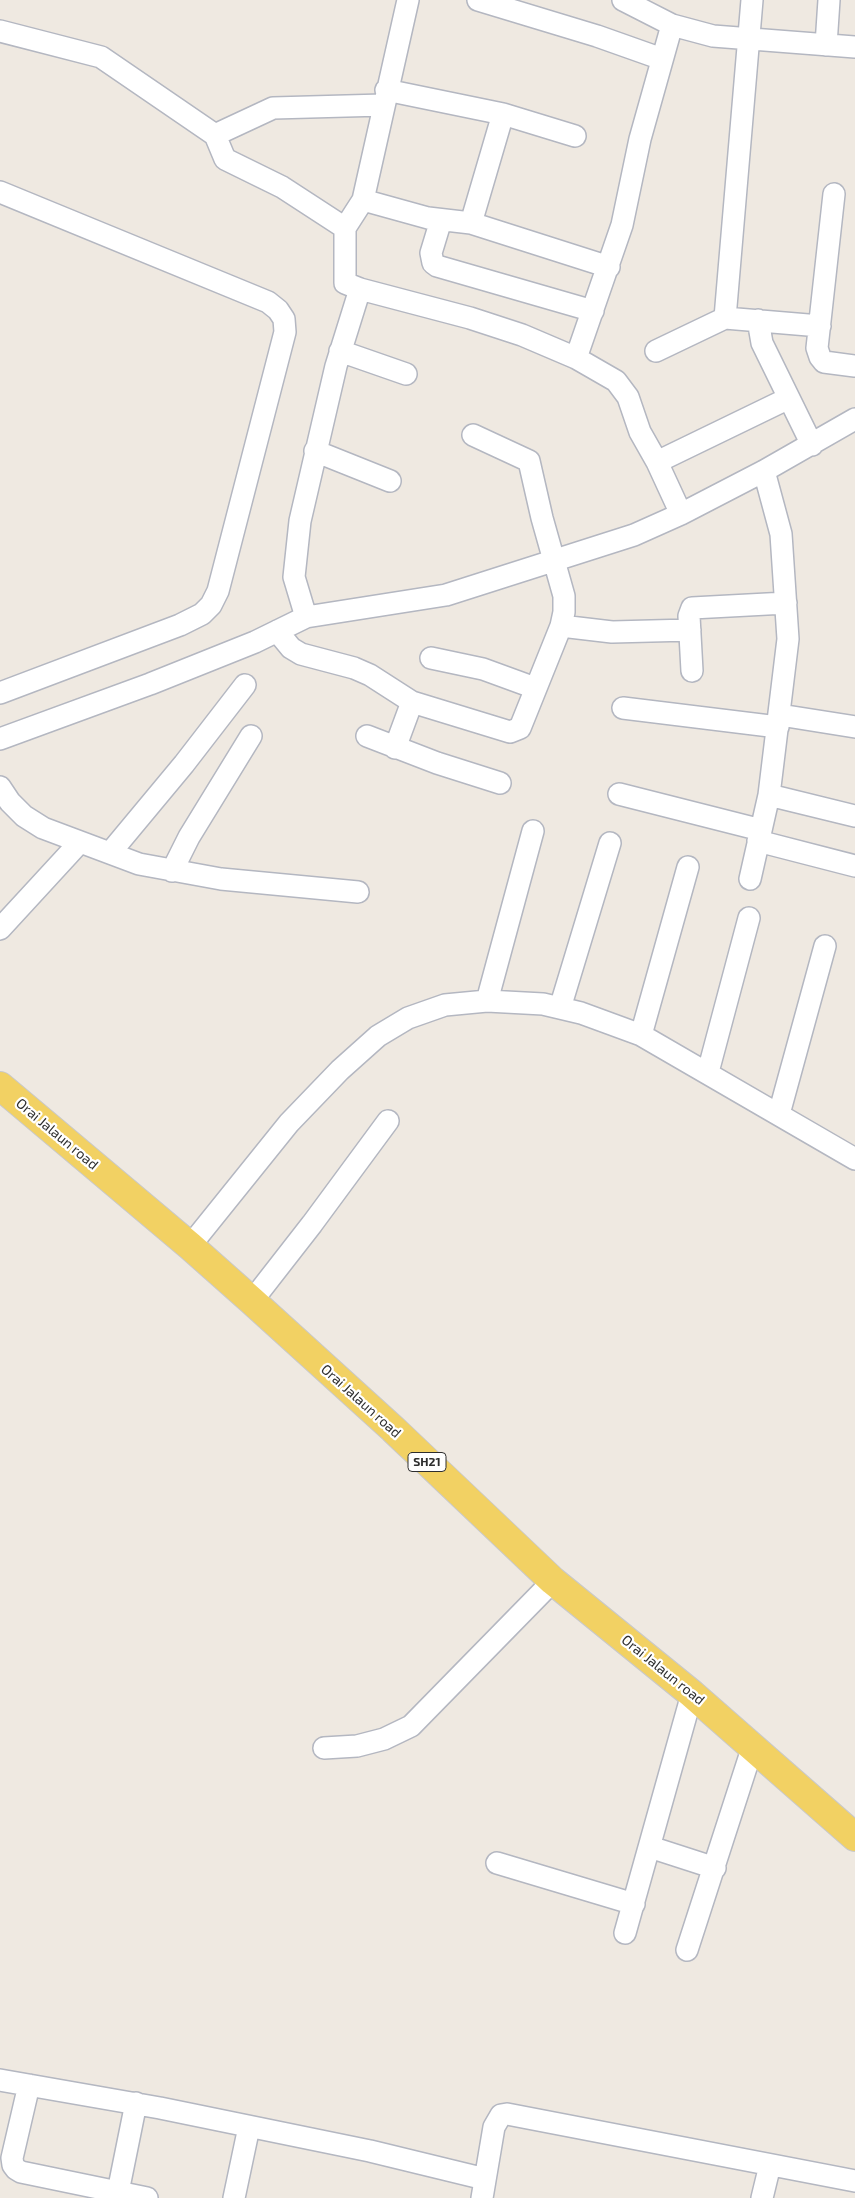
<!DOCTYPE html>
<html>
<head>
<meta charset="utf-8">
<style>
	body { margin:0 }
	canvas { display:block; background:#efe9e1 }
</style>
</head>
<body>
<canvas width="855" height="2198"></canvas>
<script>
const context = document.querySelector('canvas').getContext('2d');
context.lineJoin = 'round';
const poly = rows => new Path2D(rows.map(r => 'M' + r).join(''));
function strokePath(path, color, width, dash) { context.strokeStyle = color; context.lineWidth = width; context.lineCap = dash ? 'butt' : 'round'; context.setLineDash(dash || []); context.stroke(path); }
function drawText(font, color, halo, rows, align = 'center') {
  context.font = font + ' "Exo 2",sans-serif'; context.lineWidth = 4.5; context.setLineDash([]); context.textBaseline = 'middle'; context.strokeStyle = halo; context.fillStyle = color; for (const [text, x, y, turn = 0] of rows) {
    context.save(); context.translate(x, y); context.rotate((+turn || 0) * Math.PI / 180); context.textAlign = isNaN(turn) ? turn : align; if (halo) context.strokeText(text, 0, 0); context.fillText(text, 0, 0); context.restore();
  }
}
const minor = poly([
	[408,0,363,200,345,228,345,283,360,289,470,318,522,335,576,358,616,381,628,397,640,432,657,462,681,514],
	[478,0,597,36,662,59],
	[623,0,672,25,713,36,855,47],
	[0,31,101,57,215,135,273,108,383,105],
	[826,45,829,0],
	[386,90,503,114,575,136],
	[215,135,225,159,282,187,345,228],
	[0,192,268,302,278,310,284,319,285,332,218,591,211,605,202,614,180,625,0,693],
	[834,194,817,348,820,357,824,362,855,366],
	[363,200,428,218,471,223,609,267],
	[441,220,431,253,433,263,437,266,593,311],
	[471,223,503,114],
	[725,318,752,0],
	[758,320,762,343,812,445],
	[340,351,406,374],
	[656,351,725,318,820,326],
	[576,358,622,225,640,139,672,25],
	[315,451,390,481],
	[657,462,789,398],
	[306,617,294,577,300,521,336,366,360,289],
	[561,626,612,632,690,630],
	[277,631,291,648,301,654,354,668,370,675,412,702,510,732,520,728,561,626,564,612,564,596,542,518,529,461,473,435],
	[431,658,483,669,535,688],
	[692,671,689,616,692,608,786,603],
	[623,708,778,727],
	[780,715,855,727],
	[367,736,437,763,500,783],
	[0,739,150,684,255,642,306,617,446,595,634,535,681,514,764,471,855,419],
	[395,748,412,702],
	[0,787,10,802,24,816,43,828,139,864,221,879,358,892],
	[619,794,761,830],
	[769,795,855,816],
	[758,841,855,866],
	[110,853,184,764,245,685],
	[172,871,189,837,251,736],
	[750,879,769,795,788,639,781,534,764,471],
	[0,929,80,842],
	[487,1001,533,831],
	[560,1008,610,843],
	[641,1035,688,867],
	[708,1072,749,918],
	[779,1114,825,946],
	[190,1246,289,1123,340,1070,378,1036,408,1018,445,1005,487,1001,543,1004,581,1013,641,1035,855,1159],
	[252,1301,312,1224,388,1121],
	[324,1748,357,1746,384,1739,411,1726,553,1581],
	[650,1847,715,1868],
	[497,1863,634,1904],
	[625,1933,692,1694],
	[687,1950,753,1746],
	[0,2080,160,2108,370,2151,485,2179],
	[29,2085,12,2158,13,2165,16,2169,21,2172,147,2198],
	[118,2192,136,2103],
	[234,2198,249,2127],
	[482,2198,494,2127,501,2115,507,2114,855,2181],
	[762,2198,770,2165]
]);
const major = poly([
	[0,1086,190,1246,252,1301,393,1429,553,1581,692,1694,855,1837]
]);
const shields = [
	[427,1462,38]
];
const shieldNames = [
	["SH21",427,1462]
];
const streetNames = [
	["Orai Jalaun road",57,1134,40],
	["Orai Jalaun road",361,1401,42],
	["Orai Jalaun road",663,1670,39]
];
strokePath(minor, '#b4b7c1', 24);
strokePath(major, '#c9c9c9', 30);
strokePath(minor, '#fff', 21);
strokePath(major, '#f2d163', 28);
for (const [x, y, w] of shields) { const box = new Path2D(); box.roundRect(x - w / 2, y - 9.5, w, 19, 4); context.fillStyle = '#fff'; context.fill(box); strokePath(box, '#2e2e2e', 1); }
drawText('bold 12px', '#2e2e2e', null, shieldNames);
drawText('14px', '#2e2e2e', '#fff', streetNames);
</script>
</body>
</html>
